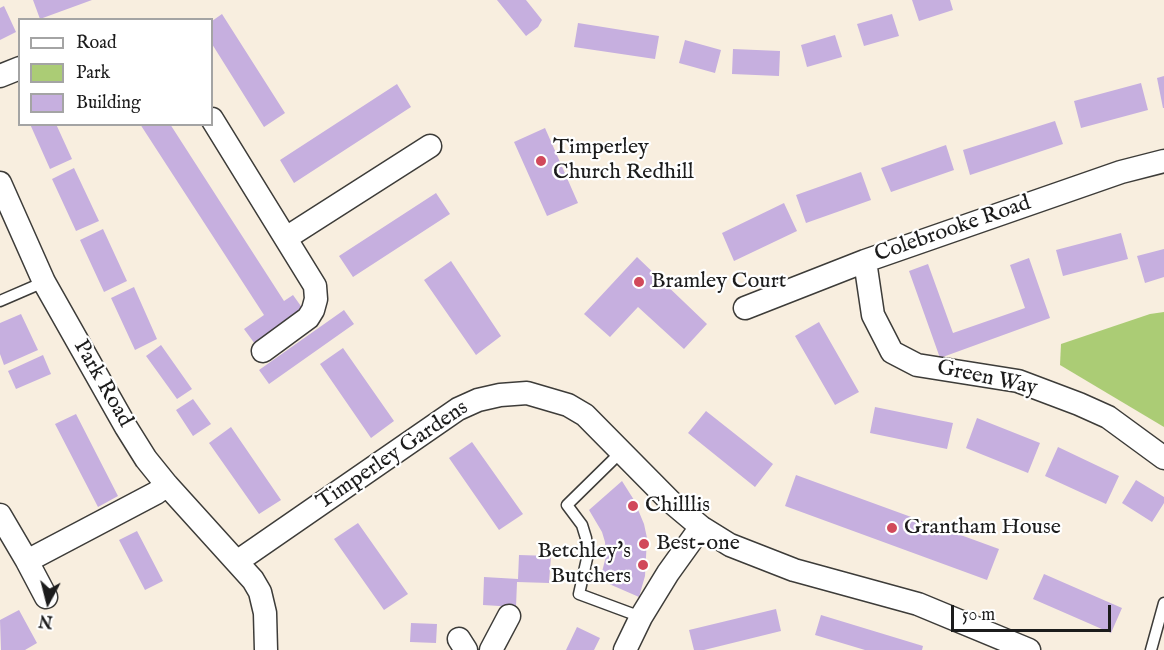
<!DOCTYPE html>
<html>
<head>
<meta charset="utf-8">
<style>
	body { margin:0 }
	#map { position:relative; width:1164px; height:650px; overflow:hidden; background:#f8eedf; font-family:"IM FELL English",serif }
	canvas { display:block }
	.legend { position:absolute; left:18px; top:18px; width:195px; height:108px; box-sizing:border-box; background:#fff; border:2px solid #a4a4a4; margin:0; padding:8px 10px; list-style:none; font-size:18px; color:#1c1c1c }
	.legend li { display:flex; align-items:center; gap:12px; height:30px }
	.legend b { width:30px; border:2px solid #a4a4a4 }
	.north { position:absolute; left:18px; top:572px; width:60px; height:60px; -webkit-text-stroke:4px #fff; paint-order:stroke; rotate:187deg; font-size:16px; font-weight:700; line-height:24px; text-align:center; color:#1c1c1c }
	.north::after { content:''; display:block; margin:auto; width:21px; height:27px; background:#1c1c1c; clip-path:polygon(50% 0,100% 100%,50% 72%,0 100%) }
	.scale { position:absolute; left:951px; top:605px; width:160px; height:27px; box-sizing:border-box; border:3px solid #1c1c1c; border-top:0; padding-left:8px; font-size:18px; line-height:21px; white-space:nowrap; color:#1c1c1c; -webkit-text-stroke:4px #fff; paint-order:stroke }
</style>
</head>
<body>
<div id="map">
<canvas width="1164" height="650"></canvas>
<ul class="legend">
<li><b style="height:8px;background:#fff"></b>Road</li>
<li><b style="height:16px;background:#abcc75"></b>Park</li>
<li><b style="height:16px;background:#c6afdf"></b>Building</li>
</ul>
<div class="north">N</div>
<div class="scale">50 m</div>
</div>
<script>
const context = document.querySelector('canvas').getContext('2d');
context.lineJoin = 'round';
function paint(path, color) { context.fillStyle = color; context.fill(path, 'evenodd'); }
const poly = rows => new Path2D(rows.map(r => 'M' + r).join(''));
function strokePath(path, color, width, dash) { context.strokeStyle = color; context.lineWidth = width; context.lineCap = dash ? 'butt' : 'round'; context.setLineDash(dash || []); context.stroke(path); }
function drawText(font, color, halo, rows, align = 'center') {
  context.font = font + ' "IM FELL English",serif'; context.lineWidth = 4.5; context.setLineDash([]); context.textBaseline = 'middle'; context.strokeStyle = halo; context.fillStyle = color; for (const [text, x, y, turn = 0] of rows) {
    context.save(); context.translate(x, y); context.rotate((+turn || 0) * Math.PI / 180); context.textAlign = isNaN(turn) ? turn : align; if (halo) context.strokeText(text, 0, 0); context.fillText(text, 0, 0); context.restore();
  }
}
const green = poly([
	[1164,312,1164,427,1060,365,1061,344,1150,314]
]);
const building = poly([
	[33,0,92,0,40,19],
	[497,0,526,0,542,20,538,27,526,36],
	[912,0,950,0,953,10,919,21],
	[4,6,16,32,0,40,0,8],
	[222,14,285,113,264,127,212,44,212,21],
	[892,14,899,36,864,46,857,24],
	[578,23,659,36,655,59,574,47],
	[835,35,842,57,807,67,801,45],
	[685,40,721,50,715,73,679,63],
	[733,49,780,51,779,76,732,74],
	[1164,76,1164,108,1163,108,1157,78],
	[1141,83,1148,110,1081,128,1074,101],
	[397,84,411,107,294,183,280,160],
	[1055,121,1063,144,970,175,963,150],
	[30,124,56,124,72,159,50,169],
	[140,124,170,124,284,301,293,295,303,309,255,344,244,329,264,315],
	[545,128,578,203,547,216,514,142],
	[946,145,954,170,891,192,881,168],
	[74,168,99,221,76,231,52,179],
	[861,172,871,200,806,223,796,195],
	[436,193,450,214,353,277,339,256],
	[784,203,797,231,734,261,722,233],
	[103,229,127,281,104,292,80,240],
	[1121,233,1128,259,1063,276,1056,250],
	[1164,249,1164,277,1145,283,1137,256],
	[637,257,707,324,684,349,638,307,610,337,584,314],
	[1029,258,1050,318,940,358,909,271,928,264,953,333,1025,308,1010,265],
	[451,261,501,336,476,355,424,280],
	[134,287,157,339,135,350,111,298],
	[344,310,354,324,269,384,259,370],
	[21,314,38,350,4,365,0,354,0,323],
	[819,322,859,392,835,405,795,336],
	[161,345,192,389,177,399,146,356],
	[343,348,394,421,371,438,320,364],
	[43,355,51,374,16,389,8,371],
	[193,399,211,424,193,436,176,410],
	[875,407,953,423,947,449,870,433],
	[706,411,773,464,755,487,688,433],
	[76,414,118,496,98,507,55,424],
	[977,418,1040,443,1028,473,966,448],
	[231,427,281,500,259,514,209,443],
	[472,442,523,514,499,530,449,458],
	[1058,447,1119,476,1106,504,1045,476],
	[796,475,999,549,987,580,785,506],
	[1136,480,1164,497,1164,503,1152,522,1122,503],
	[622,481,634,500,644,524,647,538,645,576,639,597,600,580,606,556,605,542,602,532,589,510],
	[358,523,408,594,384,610,334,539],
	[137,531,163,581,145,590,119,540],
	[519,555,551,556,549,583,517,582,516,607,483,605,484,577,518,579],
	[1044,574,1122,608,1111,633,1033,599],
	[776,609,781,631,704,650,694,650,689,630],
	[19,610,37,643,25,650,1,650,0,620],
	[821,615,923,646,922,650,865,650,815,635],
	[411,623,437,624,436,643,410,642],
	[577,627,600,638,594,650,566,650]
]);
const service = poly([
	[0,301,44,282],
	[621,452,567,505,582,525,586,538,588,554,579,594,641,617],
	[1151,650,1164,603]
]);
const minor = poly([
	[0,76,20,68],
	[212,119,315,286,316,299,313,310,308,318,263,351],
	[0,183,44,282,126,427,146,459,167,485,253,580,260,592,265,613,266,650],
	[286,238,430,146],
	[865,261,873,315,892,352,917,365,1018,381,1079,404,1108,417,1164,458],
	[745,308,865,261,1121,172,1164,161],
	[0,515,27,561,156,493,167,485],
	[27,561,46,597],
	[238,561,458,409,478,400,500,395,527,393,568,405,585,415,670,501,701,527,730,545,794,570,918,604,1029,650],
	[459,639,466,650],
	[491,650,509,616],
	[625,650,641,617,668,573,701,527]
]);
const markers = [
	[541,161,6,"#d1495b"],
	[639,282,6,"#d1495b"],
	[633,506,6,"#d1495b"],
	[892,528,6,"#d1495b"],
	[644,544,6,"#d1495b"],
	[643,565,6,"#d1495b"]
];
const poiNames = [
	["Timperley",553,148],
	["Church Redhill",553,173],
	["Bramley Court",651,282],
	["Chilllis",645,506],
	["Grantham House",904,528],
	["Best-one",656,544],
	["Betchley's",631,552,"right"],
	["Butchers",631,577,"right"]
];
const streetNames = [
	["Colebrooke Road",953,230,-19],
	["Green Way",987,379,12],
	["Park Road",102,384,60],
	["Timperley Gardens",393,456,-34]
];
paint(green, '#abcc75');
paint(building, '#c6afdf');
strokePath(service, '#3d3c39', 13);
strokePath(minor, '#3d3c39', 25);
strokePath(service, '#fff', 10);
strokePath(minor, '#fff', 22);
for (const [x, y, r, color] of markers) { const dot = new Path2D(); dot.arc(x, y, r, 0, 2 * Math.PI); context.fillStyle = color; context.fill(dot); strokePath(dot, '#fff', 2); }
drawText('22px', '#1c1c1c', '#fff', poiNames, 'left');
drawText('22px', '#1c1c1c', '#fff', streetNames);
</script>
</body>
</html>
